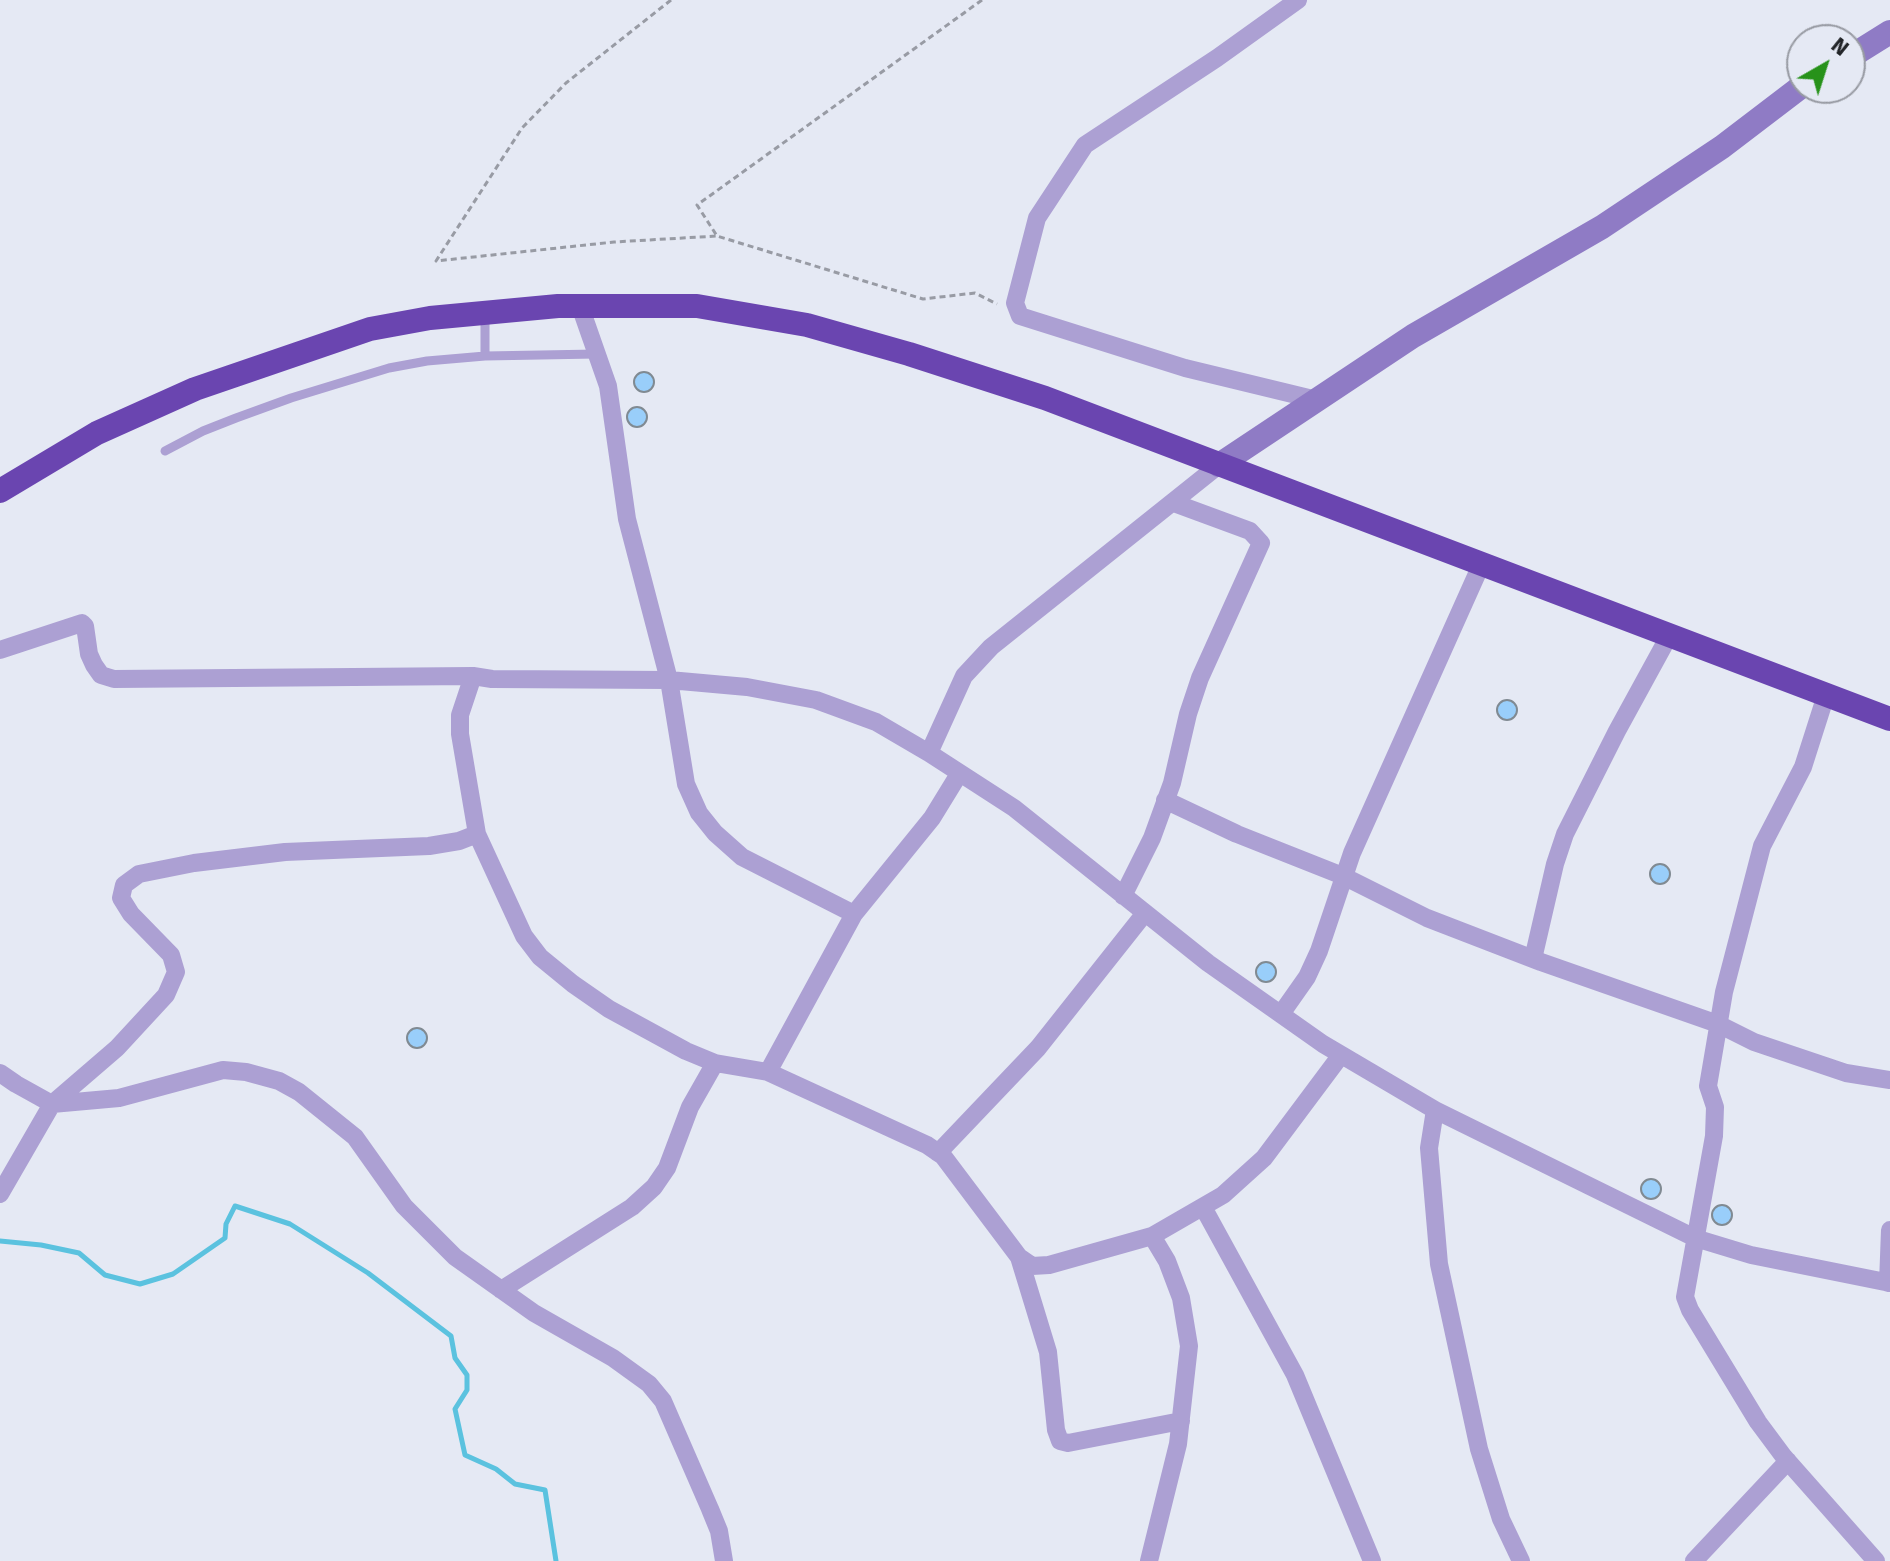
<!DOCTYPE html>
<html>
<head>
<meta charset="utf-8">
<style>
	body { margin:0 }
	#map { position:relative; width:1890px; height:1561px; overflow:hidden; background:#e5e9f4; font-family:"Fira Sans",sans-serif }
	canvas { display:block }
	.north { position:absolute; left:1786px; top:24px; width:80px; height:80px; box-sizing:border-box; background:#e5e9f4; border:2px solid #979aa2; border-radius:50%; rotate:39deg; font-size:22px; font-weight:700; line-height:32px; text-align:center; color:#212327 }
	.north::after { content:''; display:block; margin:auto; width:28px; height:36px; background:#27921a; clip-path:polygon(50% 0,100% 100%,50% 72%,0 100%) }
</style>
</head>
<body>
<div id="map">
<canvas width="1890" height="1561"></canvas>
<div class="north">N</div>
</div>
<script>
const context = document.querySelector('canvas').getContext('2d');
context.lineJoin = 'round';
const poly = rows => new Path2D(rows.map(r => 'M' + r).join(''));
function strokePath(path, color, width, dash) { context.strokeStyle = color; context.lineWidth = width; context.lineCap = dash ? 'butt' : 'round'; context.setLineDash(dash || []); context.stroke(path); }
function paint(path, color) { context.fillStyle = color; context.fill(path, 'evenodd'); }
const stream = poly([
	[0,1241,41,1245,79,1253,105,1275,140,1284,173,1274,225,1238,226,1224,235,1206,290,1224,368,1273,451,1336,455,1358,467,1375,467,1390,455,1409,465,1455,496,1469,515,1484,545,1490,556,1561]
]);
const building = poly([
	'634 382a10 10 0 1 1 20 0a10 10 0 1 1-20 0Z',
	'627 417a10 10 0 1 1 20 0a10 10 0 1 1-20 0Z',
	'1497 710a10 10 0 1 1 20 0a10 10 0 1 1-20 0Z',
	'1650 874a10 10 0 1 1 20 0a10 10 0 1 1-20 0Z',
	'1256 972a10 10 0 1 1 20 0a10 10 0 1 1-20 0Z',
	'407 1038a10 10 0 1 1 20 0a10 10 0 1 1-20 0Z',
	'1641 1189a10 10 0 1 1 20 0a10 10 0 1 1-20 0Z',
	'1712 1215a10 10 0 1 1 20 0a10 10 0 1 1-20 0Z'
]);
const path = poly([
	[671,0,566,83,522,128,436,261,614,242,717,236],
	[982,0,697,205,717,236,923,299,975,293,997,304]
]);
const lane = poly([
	[485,316,485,356],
	[165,451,203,431,236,418,291,398,389,368,427,361,485,356,596,354]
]);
const street = poly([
	[1298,0,1217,58,1085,145,1037,218,1015,303,1020,316,1185,368,1317,400],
	[580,306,608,386,627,519,669,680,686,784,699,813,715,833,742,857,854,914],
	[1219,465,991,647,964,676,929,753,1014,808,1208,963,1323,1044,1435,1110,1695,1238,1751,1255,1890,1283],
	[0,650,82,623,85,626,89,654,94,665,101,675,114,679,473,676],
	[1826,695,1803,767,1762,846,1724,992,1708,1086,1715,1107,1714,1136,1685,1297,1690,1310,1758,1422,1784,1457,1876,1561],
	[1165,800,1237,834,1343,876,1427,918,1541,962,1718,1024,1754,1042,1846,1073,1890,1080],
	[477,834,524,936,540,957,573,984,609,1009,686,1051,715,1063,768,1072,927,1145,943,1156,1019,1257,1032,1266,1049,1265,1152,1236,1223,1195,1264,1158,1341,1055],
	[1123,896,1152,838,1172,783,1188,714,1200,678,1261,543,1250,531,1174,503],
	[1533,959,1555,864,1565,834,1617,731,1669,636],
	[1281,1014,1307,977,1319,951,1352,853,1481,565],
	[768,1072,854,914,932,818,959,774],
	[0,1073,16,1084,52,1104,117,1048,166,995,176,972,171,955,131,914,121,898,124,885,139,874,194,863,285,852,429,846,459,841,477,834,460,734,460,715,473,676,492,679,669,680,747,687,816,700,876,722,929,753],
	[1435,1110,1429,1148,1439,1264,1479,1449,1501,1519,1521,1561],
	[938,1153,1038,1048,1145,913],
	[0,1194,52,1104,119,1098,223,1070,246,1072,279,1081,299,1092,355,1137,404,1206,455,1257,534,1313,613,1358,649,1384,663,1401,710,1509,719,1531,724,1561],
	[1203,1207,1295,1375,1372,1561],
	[1019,1257,1048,1352,1056,1430,1060,1441,1068,1443,1181,1421],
	[1888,1283,1890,1230],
	[501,1290,632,1207,654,1187,667,1168,690,1107,715,1063],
	[1149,1561,1178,1444,1189,1346,1181,1298,1167,1261,1152,1236],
	[1694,1561,1788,1461]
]);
const secondary = poly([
	[1850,57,1890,32],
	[1219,465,1413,336,1602,227,1722,147,1802,86]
]);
const highway = poly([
	[0,491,97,433,195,389,370,329,430,318,558,306,697,306,807,325,909,354,1045,398,1890,719]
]);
strokePath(stream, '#5bc2df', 5);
paint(building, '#99cefa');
strokePath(building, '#808a92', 2);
strokePath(path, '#989ba4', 3, [6, 4]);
strokePath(lane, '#aca0d3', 9);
strokePath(street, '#aca0d3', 18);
strokePath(secondary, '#8f7bc5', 24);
strokePath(highway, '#6a45b0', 24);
</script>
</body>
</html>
